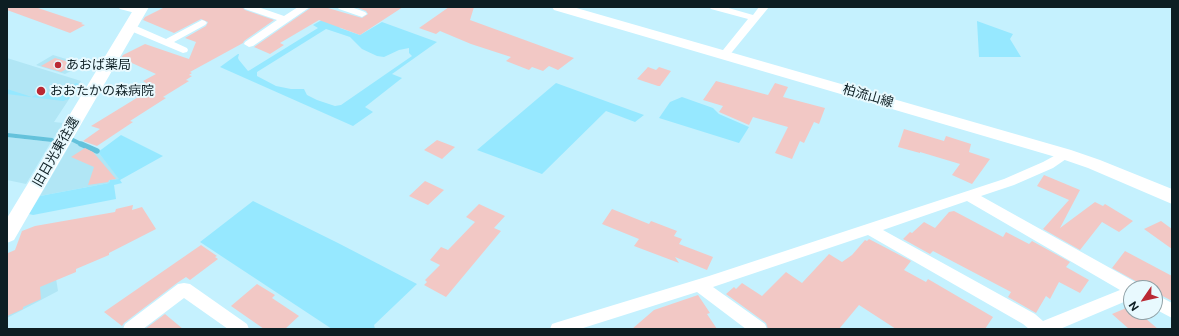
<!DOCTYPE html>
<html>
<head>
<meta charset="utf-8">
<style>
	body { margin:0 }
	#map { position:relative; width:1179px; height:336px; overflow:hidden; background:#c5f1fe; font-family:"Public Sans",sans-serif }
	canvas { display:block }
	.frame { position:absolute; inset:0; border:8px solid #0d1e23; pointer-events:none }
	.north { position:absolute; left:1123px; top:280px; width:40px; height:40px; box-sizing:border-box; background:#e8f9fe; border:1px solid #90a1a6; border-radius:50%; rotate:236deg; font-size:11px; font-weight:700; line-height:16px; text-align:center; color:#0d1e23 }
	.north::after { content:''; display:block; margin:auto; width:14px; height:18px; background:#ba2934; clip-path:polygon(50% 0,100% 100%,50% 72%,0 100%) }
</style>
</head>
<body>
<div id="map">
<canvas width="1179" height="336"></canvas>
<div class="frame"></div>
<div class="north">N</div>
</div>
<script>
const context = document.querySelector('canvas').getContext('2d');
context.lineJoin = 'round';
function paint(path, color) { context.fillStyle = color; context.fill(path, 'evenodd'); }
const poly = rows => new Path2D(rows.map(r => 'M' + r).join(''));
function strokePath(path, color, width, dash) { context.strokeStyle = color; context.lineWidth = width; context.lineCap = dash ? 'butt' : 'round'; context.setLineDash(dash || []); context.stroke(path); }
function drawText(font, color, halo, rows, align = 'center') {
  context.font = font + ' "Public Sans","Noto Sans JP",sans-serif'; context.lineWidth = 4; context.setLineDash([]); context.textBaseline = 'middle'; context.strokeStyle = halo; context.fillStyle = color; for (const [text, x, y, turn = 0] of rows) {
    context.save(); context.translate(x, y); context.rotate((+turn || 0) * Math.PI / 180); context.textAlign = isNaN(turn) ? turn : align; if (halo) context.strokeText(text, 0, 0); context.fillText(text, 0, 0); context.restore();
  }
}
const built = poly([
	[53,55,79,63,72,68,75,69,65,74,36,65],
	[7,58,81,81,54,122,63,123,53,139,7,134],
	[7,137,51,142,26,184,7,180],
	[72,141,98,152,120,179,110,180,109,183,40,196],
	[54,266,58,291,7,318,7,284]
]);
const green = poly([
	[334,13,340,28,360,35,382,22,437,42,392,74,402,78,365,107,373,112,353,126,220,67,238,54,239,54,238,58,239,60,248,71,250,70,318,28,313,25],
	[326,29,350,37,362,49,377,56,384,57,399,50,409,48,409,53,412,56,341,105,335,106,317,100,307,95,304,89,291,89,276,86,257,76,257,72],
	[977,21,1013,34,1010,39,1021,57,979,57],
	[76,83,79,84,69,99,63,101,7,94,7,89,32,97,42,91,58,96,69,90,67,88],
	[556,83,644,115,635,122,606,111,542,174,477,150],
	[682,97,713,108,719,114,749,127,739,143,659,118,670,102],
	[121,135,163,156,120,180,122,183,114,185,116,199,33,215,29,214,40,196,109,183,110,180,119,179,98,152],
	[253,201,338,243,417,284,374,325,375,329,332,329,200,242]
]);
const streamFar1 = poly([
	[7,135,52,140],
	[71,139,83,145]
]);
const stream = poly([
	[81,144,97,151]
]);
const building = poly([
	[7,7,35,7,83,23,81,24,85,25,70,33,7,10],
	[165,7,242,7,245,10,274,20,244,41,243,43,190,72,192,73,189,75,192,76,186,80,189,81,163,97,166,98,130,121,133,122,97,146,83,141,100,129,91,126,153,88,143,84,146,83,143,81,156,74,121,58,123,55,145,44,189,59,196,42,185,38,206,26,208,22,201,19,174,33,143,20,145,17],
	[312,7,328,8,362,18,368,14,366,11,358,8,360,7,403,7,360,35,319,20,280,43,284,45,270,54,254,47],
	[449,7,474,7,470,20,574,58,558,70,549,66,543,71,532,67,529,70,506,61,511,57,471,44,440,31,436,34,419,28],
	[55,58,76,64,61,72,41,66],
	[648,67,656,70,659,67,671,71,660,86,658,86,637,79],
	[716,81,768,95,775,83,788,87,783,97,825,108,819,124,814,122,804,143,800,141,792,159,775,153,788,127,753,117,749,125,719,112,723,106,703,100],
	[904,129,944,141,946,136,971,144,969,152,990,159,972,184,952,175,960,164,920,152,920,153,898,147],
	[437,140,455,147,442,159,424,150],
	[85,148,93,152,116,179,109,180,108,182,88,185,94,167,71,157],
	[1044,175,1080,190,1060,228,1095,202,1103,206,1105,204,1133,221,1119,232,1102,222,1080,250,1043,229,1069,200,1037,186],
	[425,181,444,190,428,205,409,196],
	[479,204,505,216,494,228,501,231,446,297,424,285,427,282,425,280,440,265,430,260,441,247,448,250,475,222,466,217],
	[133,205,132,210,142,207,156,229,109,253,109,255,76,269,76,272,40,287,41,299,23,307,23,309,7,316,8,253,15,250,22,231,35,226,115,212,116,209],
	[612,209,649,224,651,221,677,231,674,236,682,239,679,244,713,257,707,270,675,257,679,263,634,246,639,239,602,224],
	[954,211,1003,237,1006,232,1029,244,1032,241,1070,262,1066,267,1089,280,1080,293,1059,282,1050,299,1046,296,1036,313,1008,297,1011,292,933,251,930,254,903,239,910,232,912,233,924,222,935,228,949,212],
	[1161,221,1172,229,1172,249,1144,229],
	[869,239,911,261,904,270,926,282,928,279,993,317,985,329,896,329,859,305,839,329,768,329,766,323,726,294,734,287,736,289,742,283,762,296,786,272,802,283,829,254,842,262,852,255,865,240,867,241],
	[201,245,217,256,215,257,218,259,190,280,186,277,177,283,124,323,122,326,104,312],
	[1125,251,1172,276,1172,301,1155,292,1155,288,1148,288,1112,268],
	[257,284,275,295,272,298,299,316,285,329,264,329,231,306],
	[698,295,710,313,707,314,717,329,632,329,654,310],
	[1131,306,1131,312,1138,312,1158,329,1129,329,1112,314],
	[165,314,183,329,145,329]
]);
const street = poly([
	[118,7,135,7,142,9,144,11,139,14,120,9,118,7],
	[243,7,258,7,284,16,298,7,310,7,253,46,249,47,244,44,245,42,277,20,245,9,243,7],
	[337,7,351,7,365,12,367,14,362,17,339,9,337,7],
	[709,7,725,7,753,15,759,7,769,7,728,57,724,58,719,55,748,19,711,9,709,7],
	[202,20,205,21,207,23,205,25,174,42,187,48,188,50,187,52,183,53,126,29,125,27,126,25,134,25,166,39,202,20],
	[1065,150,1069,151,1071,154,1069,157,1053,168,1014,185,981,196,1137,283,1139,288,1131,288,1131,299,1060,329,1029,329,1023,324,868,235,713,287,765,324,767,329,746,329,697,292,580,329,550,329,552,324,558,322,709,276,1004,179,1043,162,1065,150],
	[967,201,1120,290,1043,321,1035,314,883,230,967,201],
	[184,283,190,284,247,324,249,329,228,329,184,298,143,329,123,329,125,324,178,284,184,283],
	[1155,294,1172,303,1172,318,1155,309,1155,294]
]);
const secondary = poly([
	[135,7,149,7,14,240,7,243,7,218,135,7],
	[552,7,573,7,1071,150,1100,160,1172,189,1172,204,1088,168,1059,158,554,10,552,7]
]);
const markers = [
	[58,65,4,"#ba2934"],
	[41,91,5,"#ba2934"]
];
const poiNames = [
	["あおば薬局",66,65],
	["おおたかの森病院",50,91]
];
const streetNames = [
	["柏流山線",868,96,16],
	["旧日光東往還",56,152,-60]
];
paint(built, '#b1e6f5');
paint(green, '#96e8ff');
strokePath(streamFar1, '#64c2db', 4);
strokePath(stream, '#64c2db', 5.5);
paint(building, '#f2c8c5');
paint(street, '#fff');
paint(secondary, '#fff');
for (const [x, y, r, color] of markers) { const dot = new Path2D(); dot.arc(x, y, r, 0, 2 * Math.PI); context.fillStyle = color; context.fill(dot); strokePath(dot, '#e8f9fe', 1.5); }
drawText('13px', '#0d1e23', '#e8f9fe', poiNames, 'left');
drawText('13px', '#0d1e23', '#e8f9fe', streetNames);
</script>
</body>
</html>
